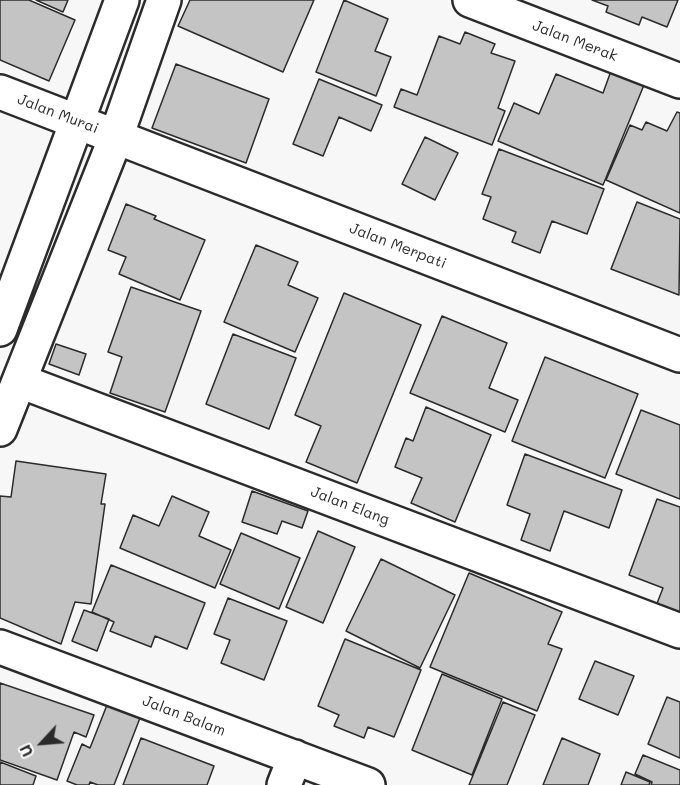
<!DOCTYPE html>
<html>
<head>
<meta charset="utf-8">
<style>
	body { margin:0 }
	#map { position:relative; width:680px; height:785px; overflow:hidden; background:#f7f7f7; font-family:Mali,sans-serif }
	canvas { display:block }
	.north { position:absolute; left:12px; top:713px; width:60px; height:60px; -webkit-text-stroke:4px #fff; paint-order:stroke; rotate:244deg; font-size:16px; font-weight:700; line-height:24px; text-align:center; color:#2b2b2b }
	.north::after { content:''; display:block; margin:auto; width:21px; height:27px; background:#2b2b2b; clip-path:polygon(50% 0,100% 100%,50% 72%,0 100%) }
</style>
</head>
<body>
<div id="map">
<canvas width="680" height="785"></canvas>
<div class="north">U</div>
</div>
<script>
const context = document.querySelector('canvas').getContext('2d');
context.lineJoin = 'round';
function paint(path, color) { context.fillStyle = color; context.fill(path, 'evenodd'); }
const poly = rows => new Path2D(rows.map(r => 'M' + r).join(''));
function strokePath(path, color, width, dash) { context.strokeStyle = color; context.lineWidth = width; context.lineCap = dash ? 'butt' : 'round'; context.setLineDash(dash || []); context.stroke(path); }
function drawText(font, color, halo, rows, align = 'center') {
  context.font = font + ' Mali,sans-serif'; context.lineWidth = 6; context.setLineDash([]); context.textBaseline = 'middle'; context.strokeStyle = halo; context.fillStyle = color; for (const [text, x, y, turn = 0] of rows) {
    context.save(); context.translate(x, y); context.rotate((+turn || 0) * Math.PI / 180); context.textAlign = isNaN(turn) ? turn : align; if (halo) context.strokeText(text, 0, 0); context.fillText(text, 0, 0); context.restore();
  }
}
const building = poly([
	[0,0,29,0,75,20,49,81,0,60,0,0],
	[36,0,68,0,63,12,36,0],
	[190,0,314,0,283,72,178,26,190,0],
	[344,0,388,19,375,51,391,57,376,96,316,72,344,0],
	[592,0,678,0,667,27,642,17,639,25,606,12,608,6,592,0],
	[465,32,495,44,491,53,515,61,498,108,505,111,492,145,394,107,401,89,417,95,439,36,460,44,465,32],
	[176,64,269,99,246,163,152,128,176,64],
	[611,71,644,85,603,185,498,141,514,103,539,114,556,74,603,93,611,71],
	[319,79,382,105,371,131,339,117,323,156,293,144,319,79],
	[677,112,680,113,680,213,606,180,630,125,642,130,646,122,667,131,677,112],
	[425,137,458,153,435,200,402,184,425,137],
	[499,149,604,189,587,234,552,221,540,253,512,242,516,232,483,219,491,197,482,194,499,149],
	[637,202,680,219,679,295,611,269,637,202],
	[126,204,156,216,154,219,205,240,180,300,119,274,126,257,108,250,126,204],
	[256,245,298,262,288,285,318,298,295,352,224,322,256,245],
	[131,287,201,311,165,412,110,393,122,357,108,352,131,287],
	[344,293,421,325,357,483,306,462,321,426,295,415,344,293],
	[442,316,507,343,489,388,518,400,505,432,410,393,442,316],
	[233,334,296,358,269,429,206,404,233,334],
	[56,344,86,354,79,375,49,364,56,344],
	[545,357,638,394,605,478,512,441,545,357],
	[426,407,491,435,455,522,411,503,422,478,395,467,406,438,413,441,426,407],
	[641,410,680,425,680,499,616,474,641,410],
	[525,454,622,490,609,528,564,511,550,551,521,540,530,514,507,505,525,454],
	[16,461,106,474,101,504,105,504,91,604,75,602,61,644,0,618,0,496,11,497,16,461],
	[252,491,308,511,302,528,282,521,277,534,242,522,252,491],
	[172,496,209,512,199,536,231,550,215,588,120,548,133,515,159,526,172,496],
	[657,499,680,507,680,614,656,606,663,588,629,575,657,499],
	[318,531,355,547,323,623,286,607,318,531],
	[241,533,300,558,279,609,220,584,241,533],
	[381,559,455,595,420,668,346,631,381,559],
	[111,565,205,603,187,649,155,636,151,647,110,631,114,622,92,612,111,565],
	[469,573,562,612,548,644,562,649,537,711,430,667,469,573],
	[228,598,287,621,264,680,221,663,230,640,214,634,228,598],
	[84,610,109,619,97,651,72,641,84,610],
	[345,639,421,670,394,737,368,727,364,738,334,726,339,715,318,706,345,639],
	[595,661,634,676,618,715,579,699,595,661],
	[442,674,502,699,472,775,412,750,442,674],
	[0,683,94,715,86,737,74,732,57,780,0,760,0,683],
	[667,697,680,702,680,758,648,744,667,697],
	[503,702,535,715,507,785,469,785,503,702],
	[107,705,140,718,114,785,98,785,90,782,89,785,77,785,67,781,82,744,90,748,107,705],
	[141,738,214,766,207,785,123,785,141,738],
	[562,738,600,754,588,785,543,785,562,738],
	[643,755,680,770,680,785,651,785,652,782,635,774,643,755],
	[0,762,36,776,33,785,0,785,0,762],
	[626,772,650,782,649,785,621,785,626,772]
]);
const minor = poly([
	[470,0,680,81],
	[0,92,680,355],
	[0,329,122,0],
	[20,381,680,631],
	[0,429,116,137,164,0],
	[0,647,368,785],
	[284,785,295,757]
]);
const streetNames = [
	["Jalan Merak",575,41,21],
	["Jalan Murai",58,114,21],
	["Jalan Merpati",398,246,21],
	["Jalan Elang",350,506,21],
	["Jalan Balam",184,716,21]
];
paint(building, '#c4c4c4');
strokePath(building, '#2b2b2b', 1.5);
strokePath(minor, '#2b2b2b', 38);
strokePath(minor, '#fff', 33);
drawText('15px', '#2b2b2b', '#fff', streetNames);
</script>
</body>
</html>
